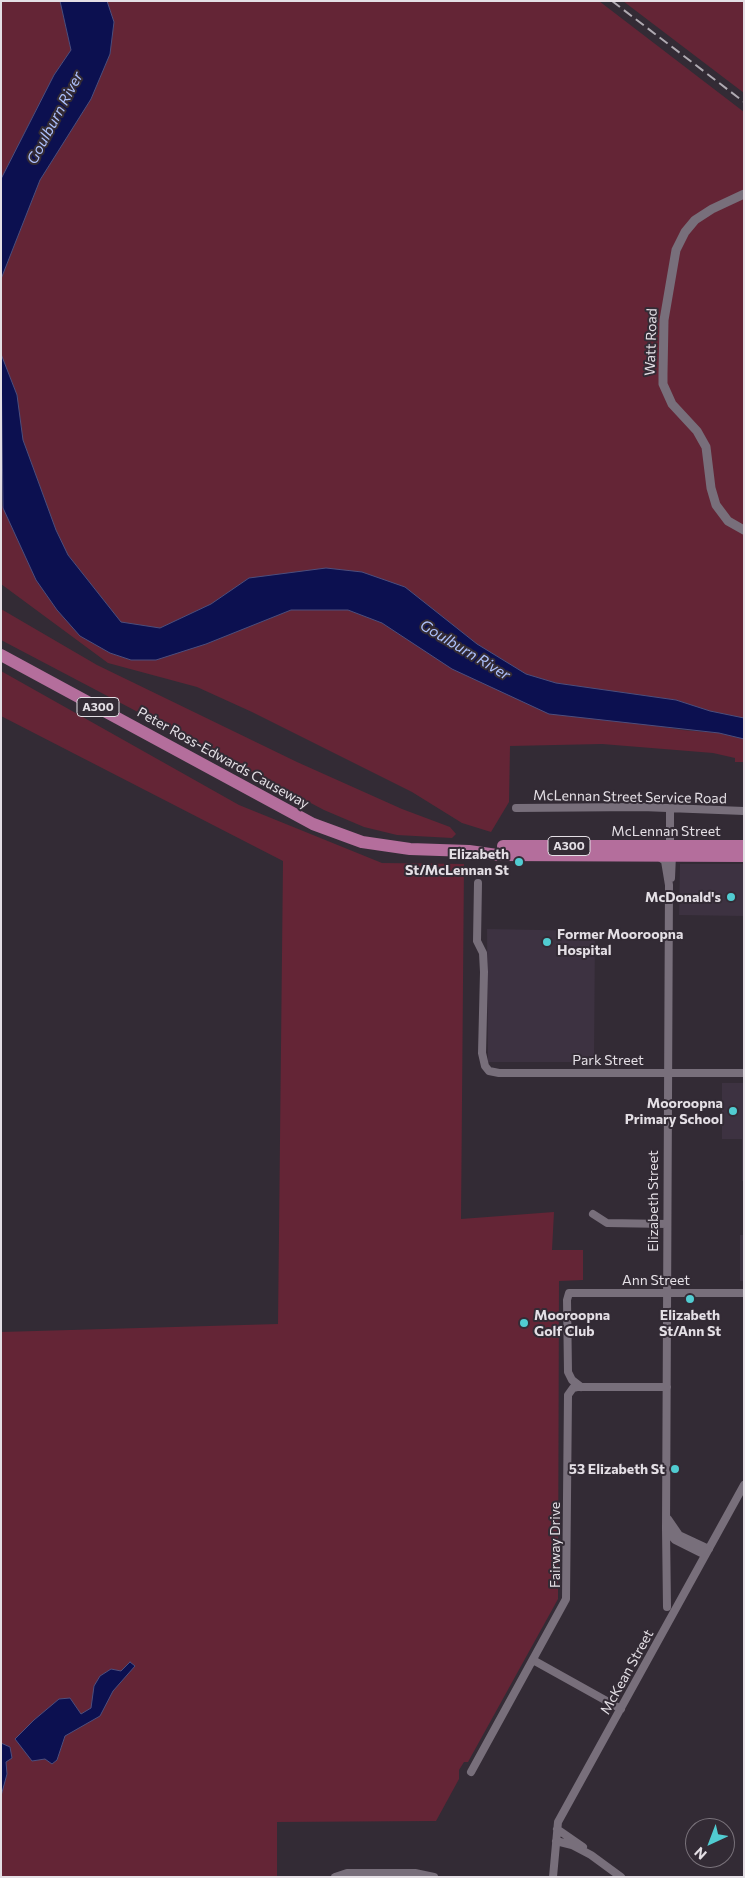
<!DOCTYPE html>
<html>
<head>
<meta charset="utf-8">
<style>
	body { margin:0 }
	#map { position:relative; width:745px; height:1878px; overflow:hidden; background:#332b35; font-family:Commissioner,sans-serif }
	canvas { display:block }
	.frame { position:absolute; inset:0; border:2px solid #e4dfe5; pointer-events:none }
	.north { position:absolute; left:685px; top:1818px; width:50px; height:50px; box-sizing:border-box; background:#332b35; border:1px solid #7a737b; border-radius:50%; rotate:223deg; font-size:14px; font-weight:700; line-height:20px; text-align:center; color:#e4dfe5 }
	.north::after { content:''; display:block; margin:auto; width:18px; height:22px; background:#51ccd1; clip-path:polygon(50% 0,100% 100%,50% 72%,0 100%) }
</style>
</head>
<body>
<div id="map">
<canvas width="745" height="1878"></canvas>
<div class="frame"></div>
<div class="north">N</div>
</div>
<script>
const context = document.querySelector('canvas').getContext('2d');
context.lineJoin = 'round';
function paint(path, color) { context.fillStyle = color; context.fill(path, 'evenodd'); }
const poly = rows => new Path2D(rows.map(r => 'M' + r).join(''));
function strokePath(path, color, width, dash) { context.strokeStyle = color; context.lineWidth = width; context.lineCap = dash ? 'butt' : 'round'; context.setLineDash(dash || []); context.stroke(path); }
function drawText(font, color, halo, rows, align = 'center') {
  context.font = font + ' Commissioner,sans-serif'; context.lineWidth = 4; context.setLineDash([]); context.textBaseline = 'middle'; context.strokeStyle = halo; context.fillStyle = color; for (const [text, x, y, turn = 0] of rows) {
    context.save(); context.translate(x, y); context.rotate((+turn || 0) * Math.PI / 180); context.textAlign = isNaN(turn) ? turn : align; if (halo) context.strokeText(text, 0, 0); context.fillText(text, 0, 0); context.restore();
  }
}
const built = poly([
	[680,864,744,864,744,916,679,915],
	[487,929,595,931,594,1062,488,1062],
	[722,1083,744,1083,744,1181,742,1181,742,1139,722,1139],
	[740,1235,744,1235,744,1281,740,1281]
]);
const green = poly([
	[1,1,60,1,71,50,54,75,1,179],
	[107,1,599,1,744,112,744,718,710,711,676,700,556,683,526,674,477,644,405,587,249,578,211,604,160,628,121,622,68,555,56,530,23,440,17,395,1,355,1,279,40,180,91,99,110,54,114,22],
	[623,1,744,1,744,93],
	[1,503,36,580,57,610,80,636,110,653,131,660,206,644,291,610,348,610,382,623,408,640,634,722,682,730,719,733,744,739,744,762,735,762,735,758,713,753,602,744,510,746,509,802,491,832,462,823,412,792,252,712,197,687,108,663,1,584],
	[1,609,97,665,297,762,402,809,450,827,456,834,452,838,397,835,364,827,324,810,1,640],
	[1,671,239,805,382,863,464,864,461,1219,554,1212,552,1250,583,1250,583,1280,559,1281,558,1599,468,1762,464,1762,459,1770,459,1779,436,1821,277,1822,277,1877,1,1877,1,1332,278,1324,283,861,1,716]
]);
const water = poly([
	[60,1,107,1,114,22,110,54,91,99,40,180,1,279,1,179,54,75,71,50,60,1],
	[1,354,17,395,23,440,56,530,68,555,121,622,160,628,211,604,249,578,326,568,362,572,405,587,477,644,526,674,556,683,676,700,710,711,744,718,744,739,719,733,549,714,452,669,382,623,348,610,291,610,206,644,156,660,131,660,110,653,80,636,57,610,36,580,3,508,1,354],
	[130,1662,135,1666,113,1691,100,1716,65,1736,57,1760,52,1764,45,1759,32,1761,15,1739,34,1720,59,1699,70,1698,81,1714,91,1708,94,1686,100,1676,111,1669,121,1671,130,1662],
	[1,1743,10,1747,12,1758,6,1762,7,1774,1,1796,1,1743]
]);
const minor = poly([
	[516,808,642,807,744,811],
	[670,845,670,809],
	[658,856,665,861,669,885,666,1529,675,1540,705,1555],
	[671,878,672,855],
	[478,883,477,941,483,953,484,972,482,1053,485,1066,489,1071,499,1073,744,1073],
	[593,1214,607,1223,667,1224],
	[581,1387,572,1380,568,1372,567,1300,569,1293,744,1293],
	[668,1519,679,1535,709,1549],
	[666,1529,667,1607],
	[533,1660,621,1709],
	[471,1772,566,1599,568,1395,573,1388,577,1387,667,1387],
	[557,1829,583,1847],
	[556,1841,572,1845,591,1855,621,1877],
	[335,1877,347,1873,415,1873,434,1877],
	[553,1877,558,1822,744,1485]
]);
const tertiary = poly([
	[744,194,712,209,695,220,685,232,676,250,664,320,663,374,663,384,672,404,697,431,706,447,711,488,716,505,728,521,744,530]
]);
const trunk = poly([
	[1,655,313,824,362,842,410,849,469,851,497,855,744,856],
	[503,846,744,846]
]);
const rail = poly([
	[612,1,744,102]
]);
const markers = [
	[519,862,5,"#51ccd1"],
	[731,897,5,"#51ccd1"],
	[547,942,5,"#51ccd1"],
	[733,1111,5,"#51ccd1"],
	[690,1299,5,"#51ccd1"],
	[524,1323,5,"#51ccd1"],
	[675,1469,5,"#51ccd1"]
];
const shields = [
	[98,707,42],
	[569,846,42]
];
const shieldNames = [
	["A300",98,707],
	["A300",569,846]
];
const streetNames = [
	["Watt Road",651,342,-88],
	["Peter Ross-Edwards Causeway",223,758,29],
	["McLennan Street Service Road",630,797,1],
	["McLennan Street",666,831],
	["Park Street",608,1060],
	["Elizabeth Street",653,1201,-90],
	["Ann Street",656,1280],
	["Fairway Drive",555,1545,-90],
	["McKean Street",627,1672,-61]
];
const poiNames = [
	["Elizabeth",509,854],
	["St/McLennan St",509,870],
	["McDonald's",721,897],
	["Former Mooroopna",557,934,"left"],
	["Hospital",557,950,"left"],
	["Mooroopna",723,1103],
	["Primary School",723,1119],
	["Mooroopna",534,1315,"left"],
	["Golf Club",534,1331,"left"],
	["Elizabeth",690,1315,"center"],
	["St/Ann St",690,1331,"center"],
	["53 Elizabeth St",665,1469]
];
const waterNames = [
	["Goulburn River",55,118,-62],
	["Goulburn River",465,650,31]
];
paint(built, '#3d3241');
paint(green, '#642536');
paint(water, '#0c1050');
strokePath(water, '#4d4e7d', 1);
strokePath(minor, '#786f7b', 8);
strokePath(tertiary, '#786f7b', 9);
strokePath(trunk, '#b46e9c', 12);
strokePath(rail, '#afa9b1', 2, [10, 5]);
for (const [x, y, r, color] of markers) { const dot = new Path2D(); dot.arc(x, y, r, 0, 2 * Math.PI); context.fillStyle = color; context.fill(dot); strokePath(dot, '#332b35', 2); }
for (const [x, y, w] of shields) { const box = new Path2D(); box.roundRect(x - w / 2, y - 9.5, w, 19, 4); context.fillStyle = '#332b35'; context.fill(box); strokePath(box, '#e4dfe5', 1); }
drawText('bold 12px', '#e4dfe5', null, shieldNames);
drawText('14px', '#e4dfe5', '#332b35', streetNames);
drawText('bold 14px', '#e4dfe5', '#332b35', poiNames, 'right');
drawText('italic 15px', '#aec1fc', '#332b35', waterNames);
</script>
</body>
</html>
